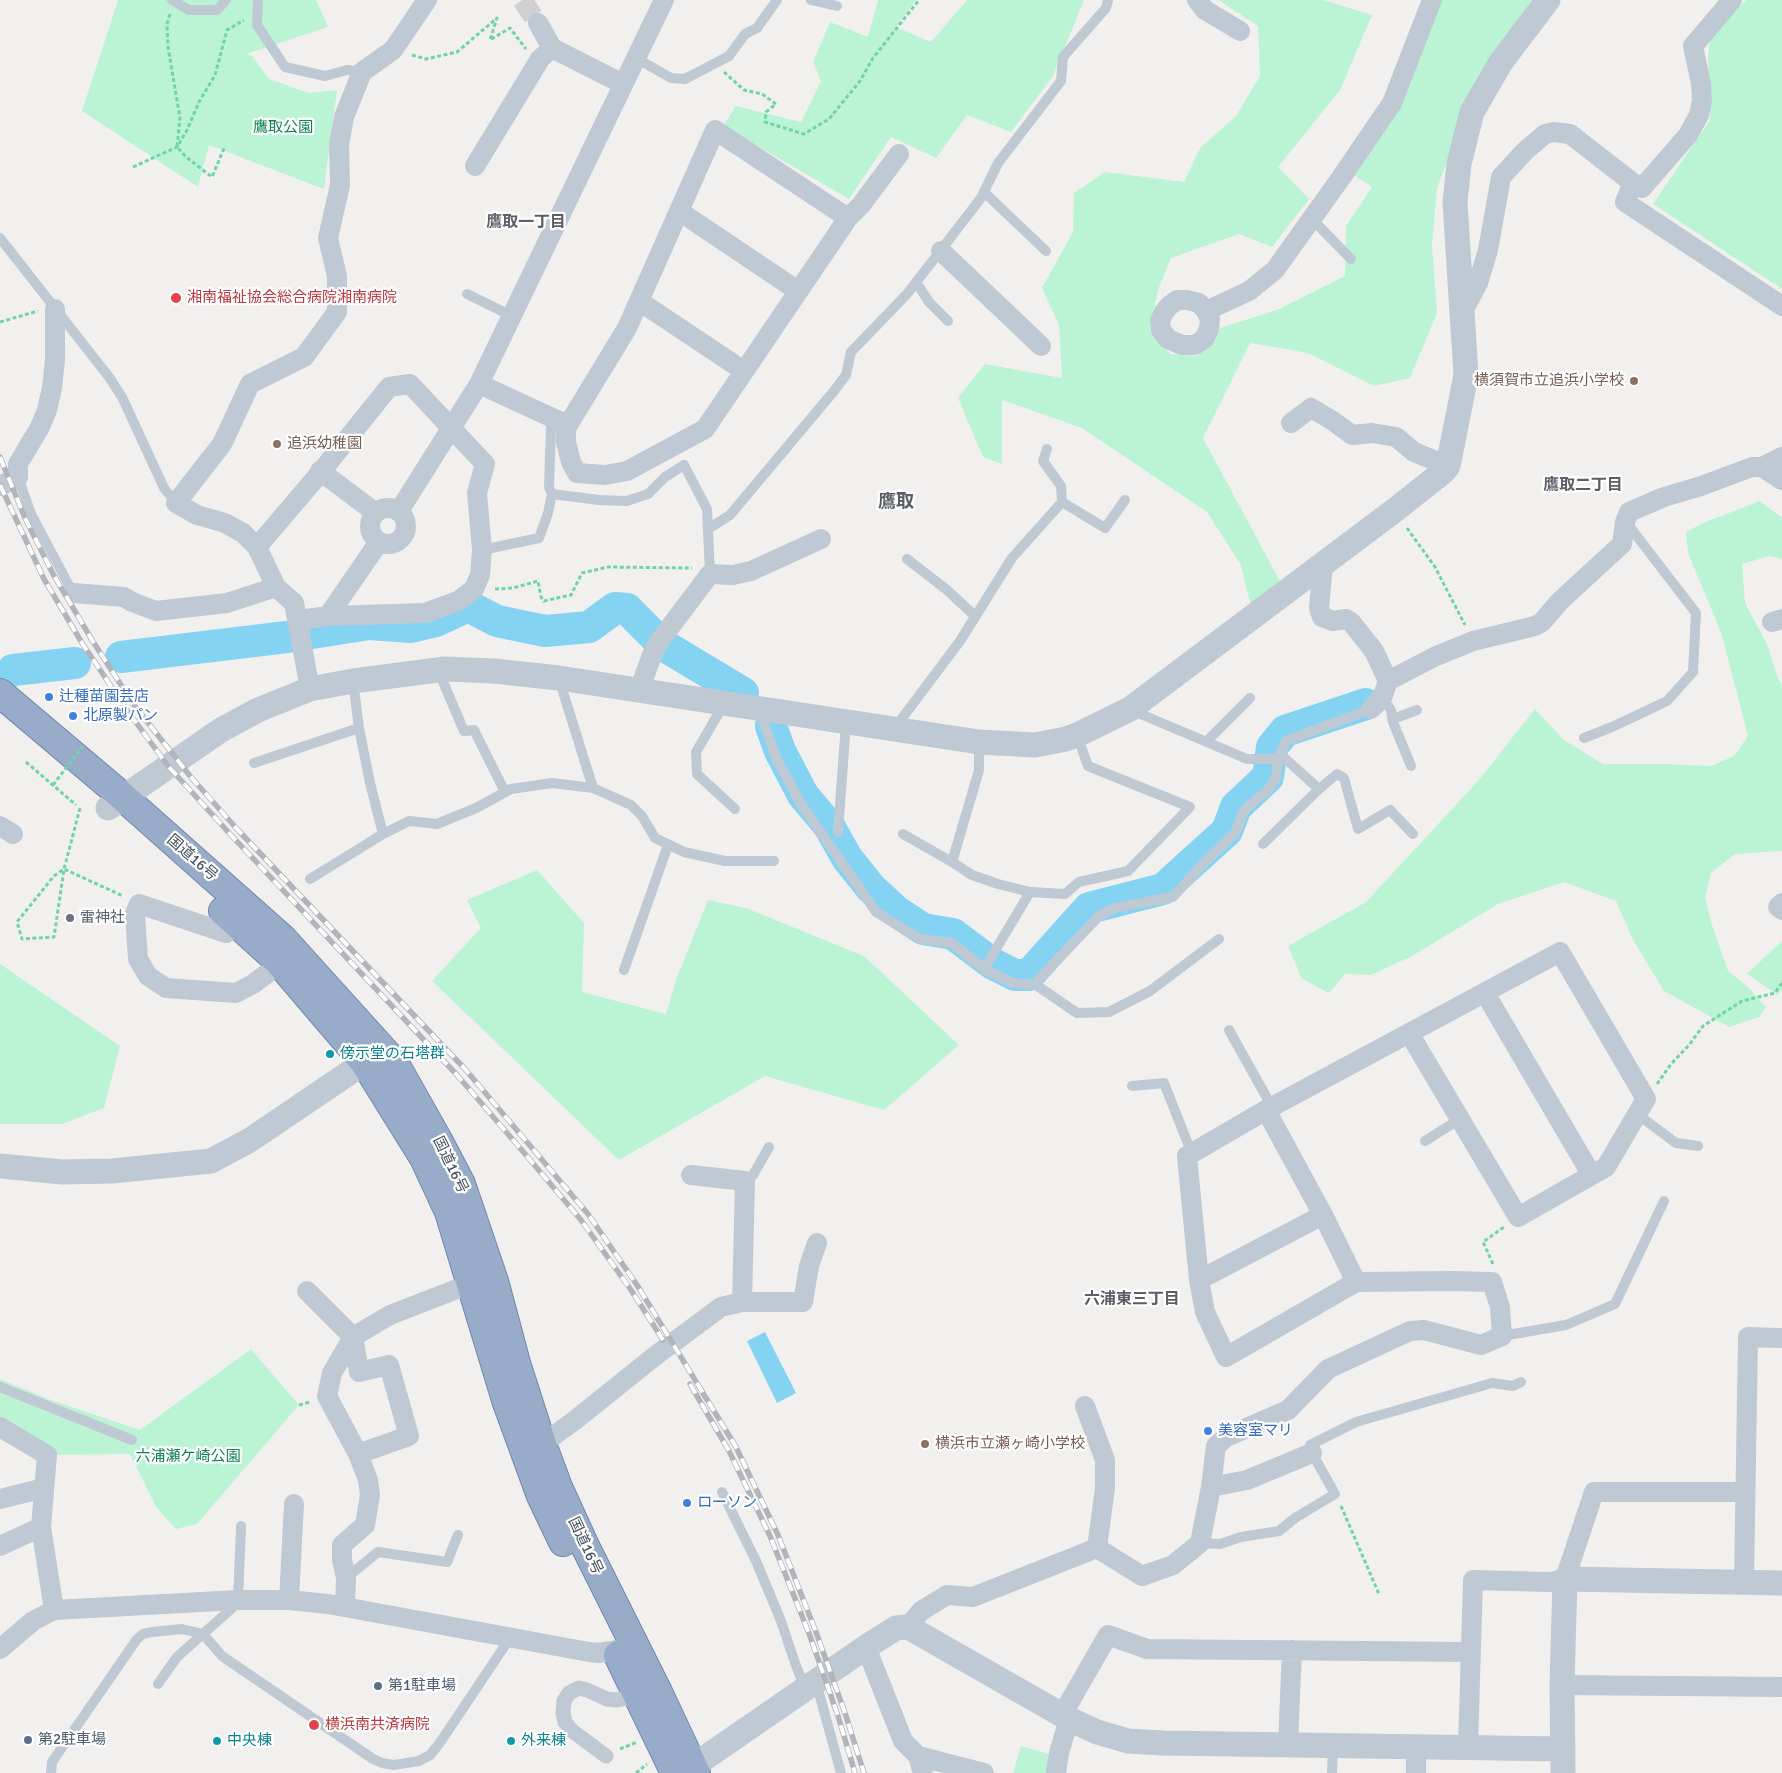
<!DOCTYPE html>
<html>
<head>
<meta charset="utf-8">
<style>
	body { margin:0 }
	canvas { display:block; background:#f2f0ef }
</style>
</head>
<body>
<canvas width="1782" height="1773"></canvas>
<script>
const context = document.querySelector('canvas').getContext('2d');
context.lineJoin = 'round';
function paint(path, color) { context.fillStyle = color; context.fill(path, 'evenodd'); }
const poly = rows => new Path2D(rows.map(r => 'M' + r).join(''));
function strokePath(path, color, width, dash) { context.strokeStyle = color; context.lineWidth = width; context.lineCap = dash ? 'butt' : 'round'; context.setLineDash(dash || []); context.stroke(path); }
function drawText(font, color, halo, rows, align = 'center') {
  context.font = font + ' Signika,"Noto Sans JP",sans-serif'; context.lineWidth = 4.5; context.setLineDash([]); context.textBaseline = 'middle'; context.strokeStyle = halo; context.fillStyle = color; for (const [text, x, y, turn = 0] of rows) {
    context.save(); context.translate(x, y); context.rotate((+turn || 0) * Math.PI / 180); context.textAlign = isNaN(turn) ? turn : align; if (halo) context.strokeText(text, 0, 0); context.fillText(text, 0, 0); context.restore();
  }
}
const green = poly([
	[118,0,316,0,328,27,246,54,252,56,269,79,309,93,337,90,324,189,209,145,198,187,82,111],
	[878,0,916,0,896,27,931,42,967,0,1084,0,1053,76,1011,132,967,115,936,158,891,137,849,199,723,126,736,106,801,122,821,81,813,62,830,22,868,37],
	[1218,0,1324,0,1372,15,1340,90,1278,167,1309,199,1272,247,1239,234,1171,258,1158,290,1150,330,1170,354,1197,356,1214,341,1220,328,1277,310,1345,276,1346,226,1372,187,1355,176,1398,112,1442,0,1532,0,1482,70,1437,188,1432,244,1437,313,1410,378,1374,386,1308,353,1250,343,1203,438,1282,585,1251,607,1241,565,1207,512,1082,428,1002,400,1002,464,983,457,958,398,985,364,1062,378,1059,325,1042,288,1073,232,1074,193,1105,172,1184,182,1200,148,1236,116,1260,76,1258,26],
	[1746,0,1782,0,1782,289,1653,204,1710,120,1708,58,1710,39],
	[1760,501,1782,518,1782,559,1770,556,1742,564,1745,603,1767,644,1778,678,1782,685,1782,851,1735,854,1711,873,1705,898,1711,922,1728,971,1748,987,1766,1007,1759,1017,1729,1027,1664,991,1633,940,1616,901,1564,882,1498,904,1412,956,1371,975,1345,974,1329,993,1302,979,1288,946,1366,902,1478,781,1535,709,1564,740,1603,764,1663,764,1711,766,1734,756,1748,736,1722,635,1688,553,1686,532,1703,523],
	[537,870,584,923,582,992,666,1014,676,980,708,900,746,908,864,956,959,1045,884,1110,765,1076,619,1160,432,981,481,928,467,900],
	[1782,941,1782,989,1778,995,1747,974],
	[0,964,120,1046,104,1108,62,1124,0,1124],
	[251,1349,299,1405,197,1524,176,1529,156,1507,130,1454,47,1455,0,1427,0,1379,48,1399,140,1430],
	[1021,1746,1052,1755,1047,1773,1013,1773]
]);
const water = poly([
	[765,1332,796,1393,777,1403,747,1341]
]);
const river = poly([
	[121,657,287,637,369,624,411,627,436,621,468,606,497,621,545,631,589,627,615,608,627,609,663,645,743,693],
	[13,670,75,663],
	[771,726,780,751,803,795,829,826,847,858,871,888,896,911,923,929,953,934,993,964,1015,975,1029,975,1089,908,1163,889,1227,831,1236,807,1268,777,1272,747,1285,731,1366,704]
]);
const minorTunnel = poly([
	[522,0,538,23]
]);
const path = poly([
	[170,14,167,24,168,47,180,118,177,147,186,157,212,177,225,146],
	[412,55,426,59,457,52,497,18,490,40,510,28,526,49],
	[724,72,744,90,762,94,776,104,766,112,765,122,804,134,829,119,860,81,873,58,919,0],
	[133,167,177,147,187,130,199,102,215,75,227,30,244,20],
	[0,322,38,311],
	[1407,528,1435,567,1465,625],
	[495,589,513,588,538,581,541,597,544,601,571,595,582,573,608,567,692,568],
	[26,762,76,805],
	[80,808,64,869,54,937,22,939,17,922,54,876,64,869,123,896],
	[1657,1084,1671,1064,1689,1045,1703,1026,1742,1001,1775,993,1782,983],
	[1493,1264,1483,1242,1504,1227],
	[299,1405,310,1402],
	[1341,1506,1379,1594],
	[620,1749,637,1742],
	[636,1773,647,1764]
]);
const service = poly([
	[172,0,189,10,217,10,226,0],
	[258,0,257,25,285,67,325,76,347,70,362,72],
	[811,0,837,6],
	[636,58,671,78,685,79,729,56,745,34,757,28,777,0],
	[984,192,1046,251],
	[1311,218,1351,259],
	[0,238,109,377,122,397,164,488,176,503],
	[916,282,929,302,948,321],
	[467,294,512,316],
	[18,477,31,514,73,593],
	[552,494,599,500,627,501,648,494,665,477,684,465,707,509,710,574],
	[1062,502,1105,528,1125,500],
	[708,529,730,515,834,391,846,375,851,352,907,294,981,198,998,163,1061,81,1063,57,1106,8,1108,0],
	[482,550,539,538,548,513,552,494,549,487,551,427,553,419],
	[907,559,947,590,975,616],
	[438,670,464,731,474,730,505,792],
	[559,679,593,788],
	[353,681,359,728,370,783,383,834],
	[1382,698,1391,710,1393,722,1411,766],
	[724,704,696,752,697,774,735,809],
	[759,709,777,760,801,804,876,912,920,939,952,943,984,969,1013,983,1036,985,1039,979,1100,915,1115,908,1173,897,1203,864,1236,832,1244,810,1268,790,1276,778,1278,759,1286,741,1371,709],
	[1131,710,1247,759,1278,759],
	[1393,719,1417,710],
	[894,729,960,641,1012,558,1062,502,1061,486,1043,461,1047,449],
	[1584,738,1612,727,1667,701,1693,672,1696,613,1626,522],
	[979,742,979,770,952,862,972,875,998,884,1030,892,1065,894,1079,882,1128,871,1190,807,1088,766,1077,735],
	[1206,742,1250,698],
	[254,763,359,728],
	[1319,789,1337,774,1344,778,1358,829,1390,810,1413,834],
	[838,832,846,723],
	[903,834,952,862],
	[1263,844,1319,789,1280,754],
	[310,879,383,834,409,821,437,824,476,808,511,789,552,783,593,788,631,805,642,816,655,838,684,852,725,861,774,861],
	[984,969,1030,892],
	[624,970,668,845],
	[1036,985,1077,1013,1109,1012,1150,991,1219,939],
	[1229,1030,1272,1107],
	[1132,1086,1164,1083,1192,1154],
	[1637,1114,1676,1143,1698,1146],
	[1425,1141,1460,1119],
	[745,1181,753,1175,769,1147],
	[1502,1336,1566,1325,1615,1304,1664,1201],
	[0,1387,132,1440],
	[722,1492,756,1561,781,1621,795,1663,805,1688],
	[1200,1543,1220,1544,1241,1537,1279,1531,1295,1518,1335,1494,1312,1453,1310,1445,1356,1422,1492,1383,1513,1386,1521,1382],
	[346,1578,378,1552,447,1562,458,1535],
	[238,1600,241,1526],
	[158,1684,177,1657,239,1602],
	[813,1684,819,1693,841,1773],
	[51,1773,52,1762,137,1639,143,1634,152,1632,182,1629,203,1634,222,1656,373,1759,382,1763,394,1765,419,1761,430,1755,439,1744,510,1638],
	[1332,1773,1333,1746]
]);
const pedestrian = poly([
	[606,1756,571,1730,565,1722,563,1713,564,1701,569,1693,579,1688,587,1690,607,1699,616,1700,644,1695]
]);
const minor = poly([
	[1197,0,1205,10,1240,31],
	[538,23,552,48,623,84],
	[475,166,540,59,552,48],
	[1633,183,1642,188,1688,135,1699,115,1702,100,1701,84,1693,46,1732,0],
	[679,211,798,291],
	[848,218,715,130,627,328,568,425,566,430,566,442,571,462,577,473,605,475,627,471,705,429,848,218,861,205,899,154],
	[941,251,1041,346],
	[1177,300,1187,300,1199,303,1206,311,1210,319,1209,329,1204,339,1195,345,1182,345,1168,339,1161,330,1160,321,1164,312,1169,306,1177,300],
	[639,301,744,371],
	[1206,311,1249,291,1275,270,1343,175,1392,103,1432,0],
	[1463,311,1478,283,1488,250,1501,177,1525,151,1545,134,1554,132,1570,134,1633,183,1625,202,1782,306],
	[479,384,568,425],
	[1291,423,1311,408,1333,421,1352,435,1372,433,1396,437,1414,452,1448,466],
	[1762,467,1782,480],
	[320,471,376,513],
	[0,486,18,477,18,464,40,427,47,410,52,388,55,360,55,309],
	'370 526a18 18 0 1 1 36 0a18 18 0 1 1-36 0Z',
	[399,511,479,384,664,0],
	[257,547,320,473,389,387,410,384,485,464,477,493,482,550,480,575,474,589,458,601,425,613,328,616],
	[1323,564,1319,608,1322,617,1333,621,1346,619,1351,622,1374,651,1388,681,1382,698,1371,709],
	[73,593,124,597,132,602,156,611,227,603,276,587],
	[299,620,328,616,379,542],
	[1772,622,1782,619],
	[1388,681,1434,657,1473,641,1535,626,1542,622,1559,602,1622,544,1625,522,1629,512,1664,497,1701,486,1752,467,1762,467,1782,457],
	[310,689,294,603,276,587,257,547,243,533,225,523,197,515,176,503,222,444,250,384,304,357,337,312,337,276,328,238,340,185,339,145,344,117,362,72,393,50,427,0],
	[639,691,652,655,658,643,710,574,733,575,751,571,821,539],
	[0,826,13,834],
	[1782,903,1778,907,1782,910],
	[237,923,226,933,139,904,135,914,138,959,148,976,166,988,236,993,253,984,269,972,278,961],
	[1485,993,1591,1174],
	[1266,1110,1323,1215,1356,1282],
	[691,1175,745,1181,742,1302],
	[1199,1280,1323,1215],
	[307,1291,353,1337,359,1372,389,1365,409,1436,358,1454],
	[1085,1406,1105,1460,1105,1488,1097,1548],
	[0,1427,47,1455,41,1527,54,1610],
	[542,1444,574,1421,655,1356,721,1307,742,1302,803,1302,809,1266,817,1243],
	[1211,1487,1247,1480,1312,1453],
	[0,1499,44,1488],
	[0,1546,41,1527],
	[1744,1582,1748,1337,1782,1338],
	[289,1600,294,1504],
	[345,1607,346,1578,342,1560,342,1545,365,1525,370,1495,368,1480,358,1454,327,1396,332,1373,353,1337,390,1315,457,1289,484,1283],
	[908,1627,921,1611,947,1595,973,1597,1097,1548,1142,1576,1173,1565,1200,1543,1211,1487,1216,1446,1226,1437,1288,1410,1328,1369,1410,1331,1424,1330,1481,1345,1502,1336,1500,1307,1492,1282,1451,1281,1356,1282,1226,1357,1205,1312,1199,1280,1187,1156,1266,1110,1560,952,1646,1099,1606,1167,1518,1217,1409,1033],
	[866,1647,903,1741,918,1756,923,1773],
	[0,1649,33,1621,54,1610,238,1600,289,1600,328,1604,589,1652,598,1653,632,1648],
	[1562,1685,1782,1687],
	[1062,1715,1108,1635,1147,1649,1470,1652],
	[1288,1745,1292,1650],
	[1468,1748,1473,1580,1550,1582,1565,1579,1594,1492,1745,1492],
	[918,1756,984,1773],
	[1056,1773,1059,1753,1069,1719],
	[1416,1773,1416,1747]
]);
const tertiary = poly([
	[108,808,221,730,258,710,310,689,353,681,445,669,494,671,559,678,979,742,1035,745,1066,739,1077,735,1130,709,1395,510,1443,472,1448,466,1466,375,1455,202,1459,164,1472,112,1501,62,1548,0],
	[0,1166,62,1172,112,1171,211,1161,250,1140,380,1052],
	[683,1773,866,1647,896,1628,908,1627,1069,1719,1097,1732,1128,1741,1163,1743,1563,1749],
	[1563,1773,1562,1685,1565,1579,1782,1583]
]);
const trunk = poly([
	[0,693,123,797,283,939,394,1062,438,1140,461,1184,494,1281,516,1363,542,1444,558,1487,583,1542,658,1692,696,1773],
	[223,911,278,961,365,1063,424,1158,449,1212,506,1400,541,1496,563,1542],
	[618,1655,675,1773]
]);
const rail = poly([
	[0,457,25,518,53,574,92,640,134,705,190,776,237,829,465,1069,588,1214,637,1285,736,1447,778,1535,816,1632,845,1713,864,1773],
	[0,485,44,579,82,643,127,710,168,766,230,834,457,1075,520,1148,581,1220,631,1290,663,1340],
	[690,1384,729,1451,770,1536,810,1636,838,1716,855,1773]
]);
const pathBridge = poly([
	[53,785,83,746]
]);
const markers = [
	[176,298,6,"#e0444e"],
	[1634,381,5,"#8d6e63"],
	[277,444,5,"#8d6e63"],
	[49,697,5,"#3f7fe0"],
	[73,716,5,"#3f7fe0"],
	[70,918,5,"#6b7280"],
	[330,1054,5,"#0f9aa8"],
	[1208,1431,5,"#3f7fe0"],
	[925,1444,5,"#8d6e63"],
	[687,1503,5,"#3f7fe0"],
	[378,1686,5,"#5c6f8a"],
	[314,1725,6,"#e0444e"],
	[28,1740,5,"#5c6f8a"],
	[217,1741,5,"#0f9aa8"],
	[511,1741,5,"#0f9aa8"]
];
const parkNames = [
	["鷹取公園",283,128],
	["六浦瀬ケ崎公園",188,1457]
];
const healthNames = [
	["湘南福祉協会総合病院湘南病院",187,298],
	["横浜南共済病院",325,1725]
];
const educationNames = [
	["横須賀市立追浜小学校",1624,381,"right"],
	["追浜幼稚園",287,444],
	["横浜市立瀬ヶ崎小学校",935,1444]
];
const shopNames = [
	["辻種苗園芸店",59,697],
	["北原製パン",83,716],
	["美容室マリ",1218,1431],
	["ローソン",697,1503]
];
const streetNames = [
	["国道16号",192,858,41],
	["国道16号",450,1165,64],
	["国道16号",585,1546,65]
];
const worshipNames = [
	["雷神社",80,918]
];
const cultureNames = [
	["傍示堂の石塔群",340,1054],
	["中央棟",227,1741],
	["外来棟",521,1741]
];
const serviceNames = [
	["第1駐車場",388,1686],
	["第2駐車場",38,1740]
];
const neighbourhoodNames = [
	["鷹取一丁目",526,223],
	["鷹取二丁目",1583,486],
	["六浦東三丁目",1132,1300]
];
const quarterNames = [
	["鷹取",896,502]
];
paint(green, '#bbf3d5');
paint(water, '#84d3f3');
strokePath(river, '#84d3f3', 32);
strokePath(minorTunnel, '#d0d0d2', 20, [20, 10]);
strokePath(trunk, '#6f88ae', 30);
strokePath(path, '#70d4ab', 3, [4, 2.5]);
strokePath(service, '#bfc9d3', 10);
strokePath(pedestrian, '#bfc9d3', 15);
strokePath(minor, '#bfc9d3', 20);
strokePath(tertiary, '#bfc9d3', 25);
strokePath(trunk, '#98acca', 28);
strokePath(rail, '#b1b4bb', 5.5);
strokePath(rail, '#fff', 4, [11]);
strokePath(pathBridge, '#70d4ab', 3, [4, 2.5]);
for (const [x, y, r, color] of markers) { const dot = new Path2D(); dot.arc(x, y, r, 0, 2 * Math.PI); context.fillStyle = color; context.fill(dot); strokePath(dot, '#fff', 2); }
drawText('15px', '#0f8252', '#fff', parkNames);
drawText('15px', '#be3a42', '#fff', healthNames, 'left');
drawText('15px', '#785e54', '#fff', educationNames, 'left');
drawText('15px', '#366cbe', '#fff', shopNames, 'left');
drawText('15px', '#46515f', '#fff', streetNames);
drawText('15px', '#5b616d', '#fff', worshipNames, 'left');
drawText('15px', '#0d838f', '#fff', cultureNames, 'left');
drawText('15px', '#4e5e75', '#fff', serviceNames, 'left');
drawText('bold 16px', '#5b5f65', '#fff', neighbourhoodNames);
drawText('bold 18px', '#5b5f65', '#fff', quarterNames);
</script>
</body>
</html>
